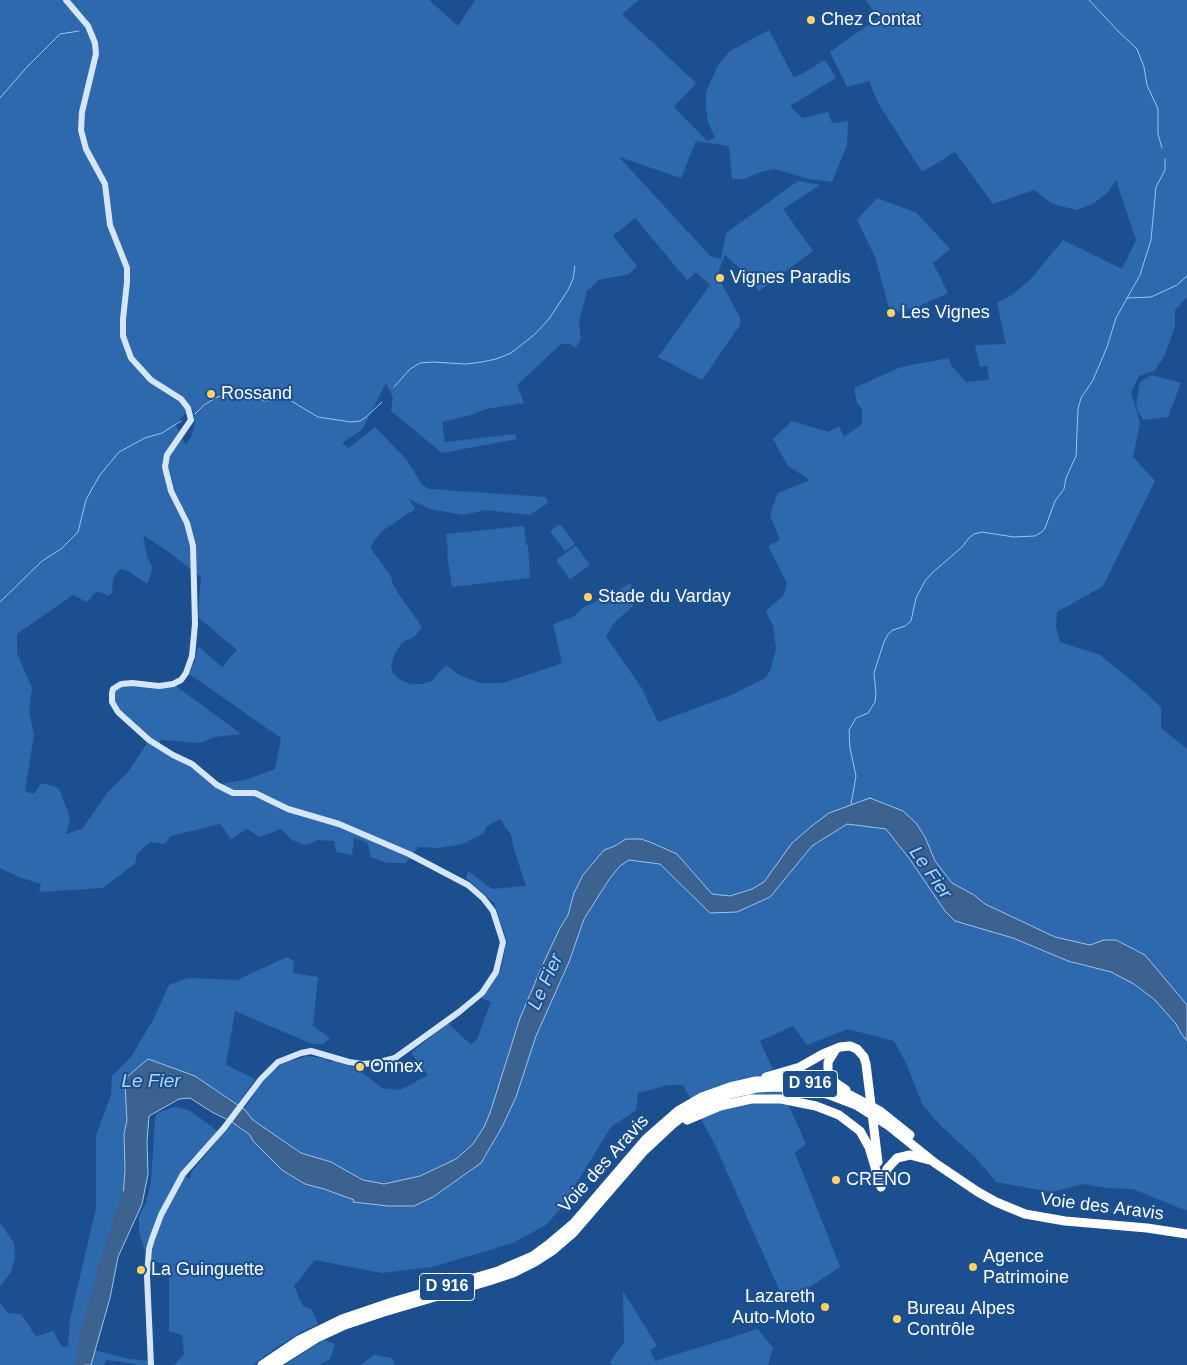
<!DOCTYPE html>
<html>
<head>
<meta charset="utf-8">
<style>
	body { margin:0 }
	canvas { display:block; background:#1b4f8f }
</style>
</head>
<body>
<canvas width="1187" height="1365"></canvas>
<script>
const context = document.querySelector('canvas').getContext('2d');
context.lineJoin = 'round';
function paint(path, color) { context.fillStyle = color; context.fill(path, 'evenodd'); }
const poly = rows => new Path2D(rows.map(r => 'M' + r).join(''));
function strokePath(path, color, width, dash) { context.strokeStyle = color; context.lineWidth = width; context.lineCap = dash ? 'butt' : 'round'; context.setLineDash(dash || []); context.stroke(path); }
function drawText(font, color, halo, rows, align = 'center') {
  context.font = font + ' Helvetica,sans-serif'; context.lineWidth = 4; context.setLineDash([]); context.textBaseline = 'middle'; context.strokeStyle = halo; context.fillStyle = color; for (const [text, x, y, turn = 0] of rows) {
    context.save(); context.translate(x, y); context.rotate((+turn || 0) * Math.PI / 180); context.textAlign = isNaN(turn) ? turn : align; if (halo) context.strokeText(text, 0, 0); context.fillText(text, 0, 0); context.restore();
  }
}
const green = poly([
	[0,0,429,0,458,26,475,0,639,0,622,14,696,83,674,107,707,141,715,138,708,122,706,107,706,92,718,65,730,51,769,30,794,78,825,60,836,78,790,106,802,118,828,112,832,123,848,121,847,145,832,182,809,179,774,169,760,172,744,179,732,179,729,146,696,141,681,178,619,157,711,257,721,259,726,233,798,181,820,185,783,209,813,251,759,291,744,272,725,255,717,275,740,317,740,325,702,380,658,357,710,285,696,272,687,280,635,218,613,236,637,266,629,274,599,280,587,291,579,322,581,338,576,348,570,344,561,344,517,385,524,403,486,409,471,415,442,422,445,442,515,434,517,439,442,453,391,411,393,398,386,383,362,430,342,443,349,448,375,427,406,459,422,485,429,489,546,497,548,503,530,515,485,510,464,515,430,509,409,499,415,509,382,531,370,547,391,577,393,584,400,596,422,627,415,636,402,643,395,653,391,665,393,674,400,680,411,684,422,684,432,681,446,665,459,675,480,683,502,683,549,668,562,663,553,624,573,617,584,607,610,595,631,583,633,606,614,623,606,637,641,687,658,722,729,696,765,678,771,669,776,648,773,626,766,611,783,596,787,584,768,546,780,540,770,515,778,493,810,480,788,466,773,439,792,421,828,432,839,426,844,437,862,424,862,409,857,403,854,388,901,367,949,358,951,365,966,382,989,380,987,366,980,367,975,345,1006,344,997,303,1012,295,1029,281,1063,240,1122,269,1136,240,1116,180,1108,192,1093,204,1076,210,1053,204,1034,190,993,204,955,152,922,172,878,103,869,81,847,87,830,52,878,18,866,0,1187,0,1187,297,1175,310,1175,327,1164,357,1154,371,1139,376,1131,392,1140,423,1133,457,1155,481,1103,586,1057,612,1056,627,1060,642,1100,655,1137,685,1161,707,1161,728,1187,749,1187,1211,1133,1189,1107,1188,1083,1184,1051,1192,996,1182,976,1158,941,1126,922,1104,907,1065,894,1041,848,1029,807,1045,793,1026,760,1041,806,1144,795,1153,840,1267,785,1303,715,1145,683,1085,668,1085,638,1093,636,1110,611,1127,561,1208,546,1225,513,1243,432,1267,382,1273,315,1260,294,1286,303,1306,312,1310,318,1324,303,1331,274,1349,253,1365,174,1365,184,1354,182,1335,169,1331,169,1265,151,1261,153,1243,159,1227,169,1205,185,1176,190,1179,192,1171,250,1101,258,1088,272,1072,284,1063,308,1056,326,1059,329,1062,335,1061,356,1068,382,1088,400,1090,428,1075,411,1053,448,1023,471,1045,477,1039,491,1002,481,998,491,986,501,969,507,941,494,903,466,878,468,871,492,889,526,886,514,849,511,835,500,819,486,827,484,833,463,844,438,848,418,847,406,863,387,863,371,857,367,842,354,838,352,855,336,852,334,841,318,840,306,845,292,840,281,829,260,837,247,829,231,839,220,824,171,836,165,844,150,842,137,854,135,864,102,888,39,892,41,884,19,877,0,868],
	[192,407,195,422,192,435,186,445,175,424],
	[143,535,170,553,201,577,198,617,237,650,222,667,198,646,195,661,189,674,281,738,275,769,248,779,221,784,158,745,161,740,200,743,215,737,241,734,173,684,117,686,112,702,149,740,128,772,107,793,82,829,66,834,70,818,59,788,41,783,34,794,25,791,34,734,29,712,32,688,17,653,17,634,73,595,87,602,97,591,108,596,112,593,113,578,120,569,130,572,147,584,153,568,147,556],
	[877,198,917,213,950,249,933,263,948,293,915,308,894,312,889,308,875,257,857,220],
	[1152,375,1181,383,1168,417,1143,420,1136,406,1140,382],
	[560,524,575,544,565,551,550,531],
	[524,526,526,545,528,545,530,578,452,587,447,554,448,553,446,534],
	[576,546,590,565,570,579,556,560],
	[287,957,294,961,293,973,318,977,313,1026,330,1038,323,1044,312,1044,235,1011,226,1065,255,1079,238,1105,195,1076,148,1059,128,1076,125,1085,127,1120,124,1134,125,1170,122,1211,108,1249,90,1314,79,1365,0,1365,0,1302,4,1308,9,1313,21,1314,35,1335,38,1336,53,1331,62,1347,68,1346,70,1319,96,1208,96,1136,111,1095,112,1076,131,1057,153,1020,169,985,188,978,237,980],
	[175,1107,189,1110,219,1132,204,1148,191,1159,181,1172,170,1192,146,1249,144,1249,139,1231,139,1216,146,1203,151,1183,155,1119,157,1113],
	[0,1223,14,1243,15,1258,11,1272,0,1287],
	[623,1291,657,1346,650,1350,655,1361,758,1329,773,1348,768,1365,612,1365,610,1362,624,1342],
	[324,1340,335,1344,330,1359,319,1365,284,1365],
	[94,1350,129,1359,151,1361,156,1365,136,1365,136,1364,106,1360,104,1365,91,1365],
	[374,1355,392,1358,395,1365,361,1365]
]);
const water = poly([
	[870,798,903,811,916,823,925,837,935,861,952,883,974,895,985,904,1055,937,1090,945,1104,940,1116,940,1145,955,1187,1005,1187,1041,1181,1033,1176,1024,1155,1000,1134,984,1111,972,1068,961,1013,938,955,921,945,911,909,858,886,829,847,824,812,846,770,897,737,912,710,913,660,864,629,860,620,866,610,878,584,919,569,962,536,1036,516,1097,502,1127,481,1163,433,1197,414,1206,388,1206,353,1202,354,1200,324,1189,305,1184,282,1170,253,1141,250,1135,232,1122,212,1112,190,1098,179,1099,149,1116,147,1142,148,1174,142,1204,118,1257,110,1298,91,1365,79,1365,90,1314,108,1249,122,1211,125,1170,124,1134,127,1120,125,1085,128,1076,148,1059,195,1076,245,1110,253,1120,301,1153,331,1162,363,1180,384,1184,420,1176,456,1159,473,1144,484,1127,490,1113,520,1018,543,964,560,928,568,915,574,893,583,875,604,850,615,846,626,839,641,839,650,842,677,854,712,894,730,896,752,889,764,882,792,843,813,825,829,813,870,798]
]);
const stream = poly([
	[1089,0,1119,32,1137,49,1144,67,1147,85,1158,109,1158,134,1162,148],
	[0,98,26,68,60,34,79,31],
	[1127,298,1151,297,1177,285,1187,276],
	[394,387,410,369,420,363,433,362,466,364,482,362,496,359,511,353,534,335,549,319,568,290,573,279,575,266],
	[195,414,204,405,217,397,246,393,253,394,264,401,283,398,288,399,318,417,351,422,360,421,366,417,382,402],
	[0,602,42,561,61,549,78,532,86,500,93,487,100,475,119,452,145,438,162,433,181,421],
	[851,804,856,776,850,748,849,730,856,718,868,713,875,702,876,694,874,673,884,642,888,634,893,630,905,626,911,621,916,598,925,581,931,574,962,547,969,538,974,534,982,532,1014,537,1035,536,1042,532,1045,528,1055,501,1064,489,1066,478,1076,456,1078,409,1081,398,1093,380,1107,347,1116,318,1140,275,1151,240,1156,187,1165,170,1165,159]
]);
const river = poly([
	[80,1365,85,1331,108,1249,126,1195]
]);
const secondary = poly([
	[66,0,88,26,95,43,96,54,82,112,81,130,86,149,105,184,110,225,127,268,127,282,123,319,123,336,131,358,151,380,181,399,188,408,191,420,167,455,165,467,171,491,187,523,193,546,195,624,192,656,186,673,181,680,173,684,159,686,132,683,121,684,113,689,112,693,112,702,118,712,149,740,173,755,192,764,217,785,233,793,255,793,288,809,339,824,409,854,468,885,483,898,493,911,503,942,496,972,482,993,459,1012,395,1058,376,1063,362,1064,349,1062,311,1051,301,1053,278,1062,261,1079,224,1128,183,1174,161,1215,152,1239,149,1249,147,1276,151,1365]
]);
const highway = poly([
	[836,1049,828,1062,828,1073,833,1081,846,1090],
	[766,1077,800,1067,823,1054,840,1047,850,1046,857,1049,864,1057,866,1064,878,1162],
	[832,1089,850,1095,880,1111,910,1135],
	[687,1120,720,1106,751,1099,781,1099,816,1106,839,1115,860,1131,869,1147,881,1187],
	[881,1187,887,1169,897,1158,910,1155,929,1160],
	[262,1365,299,1340,342,1319,392,1302,498,1271,533,1256,548,1245,574,1223,646,1139,678,1111,702,1097,730,1087,756,1081,788,1081,807,1083],
	[274,1365,317,1338,345,1325,384,1312,489,1281,513,1273,535,1262,552,1251,573,1233,643,1152,673,1124,686,1114,709,1102,730,1094,757,1088,776,1087,802,1088,827,1094,856,1105,889,1126,935,1163,978,1192,996,1202,1025,1214,1065,1221,1147,1228,1187,1234]
]);
const markers = [
	[811,20,5,"#ffd166"],
	[720,278,5,"#ffd166"],
	[891,313,5,"#ffd166"],
	[211,394,5,"#ffd166"],
	[588,597,5,"#ffd166"],
	[360,1067,5,"#ffd166"],
	[836,1180,5,"#ffd166"],
	[973,1267,5,"#ffd166"],
	[141,1270,5,"#ffd166"],
	[825,1307,5,"#ffd166"],
	[897,1319,5,"#ffd166"]
];
const shields = [
	[810,1084,55],
	[447,1287,55]
];
const shieldNames = [
	["D 916",810,1084],
	["D 916",447,1287]
];
const poiNames = [
	["Chez Contat",821,20],
	["Vignes Paradis",730,278],
	["Les Vignes",901,313],
	["Rossand",221,394],
	["Stade du Varday",598,597],
	["Onnex",370,1067],
	["CRENO",846,1180],
	["Agence",983,1257],
	["Patrimoine",983,1278],
	["La Guinguette",151,1270],
	["Lazareth",815,1297,"right"],
	["Auto-Moto",815,1318,"right"],
	["Bureau Alpes",907,1309],
	["Contrôle",907,1330]
];
const streetNames = [
	["Voie des Aravis",604,1164,-48],
	["Voie des Aravis",1102,1207,7]
];
const waterNames = [
	["Le Fier",930,873,55],
	["Le Fier",546,982,-66],
	["Le Fier",151,1082]
];
paint(green, '#2e69ad');
paint(water, '#3c6290');
strokePath(water, '#9cc4f0', 1);
strokePath(stream, '#9cc4f0', 1);
strokePath(river, '#3c6290', 9);
strokePath(secondary, '#d6e6fa', 6);
strokePath(highway, '#fff', 9);
for (const [x, y, r, color] of markers) { const dot = new Path2D(); dot.arc(x, y, r, 0, 2 * Math.PI); context.fillStyle = color; context.fill(dot); strokePath(dot, '#1b4f8f', 2); }
for (const [x, y, w] of shields) { const box = new Path2D(); box.roundRect(x - w / 2, y - 13.5, w, 27, 4); context.fillStyle = '#1b4f8f'; context.fill(box); strokePath(box, '#fff', 1); }
drawText('bold 16px', '#fff', null, shieldNames);
drawText('18px', '#fff', '#1b4f8f', poiNames, 'left');
drawText('18px', '#fff', '#1b4f8f', streetNames);
drawText('italic 19px', '#b5d3f5', '#1b4f8f', waterNames);
</script>
</body>
</html>
